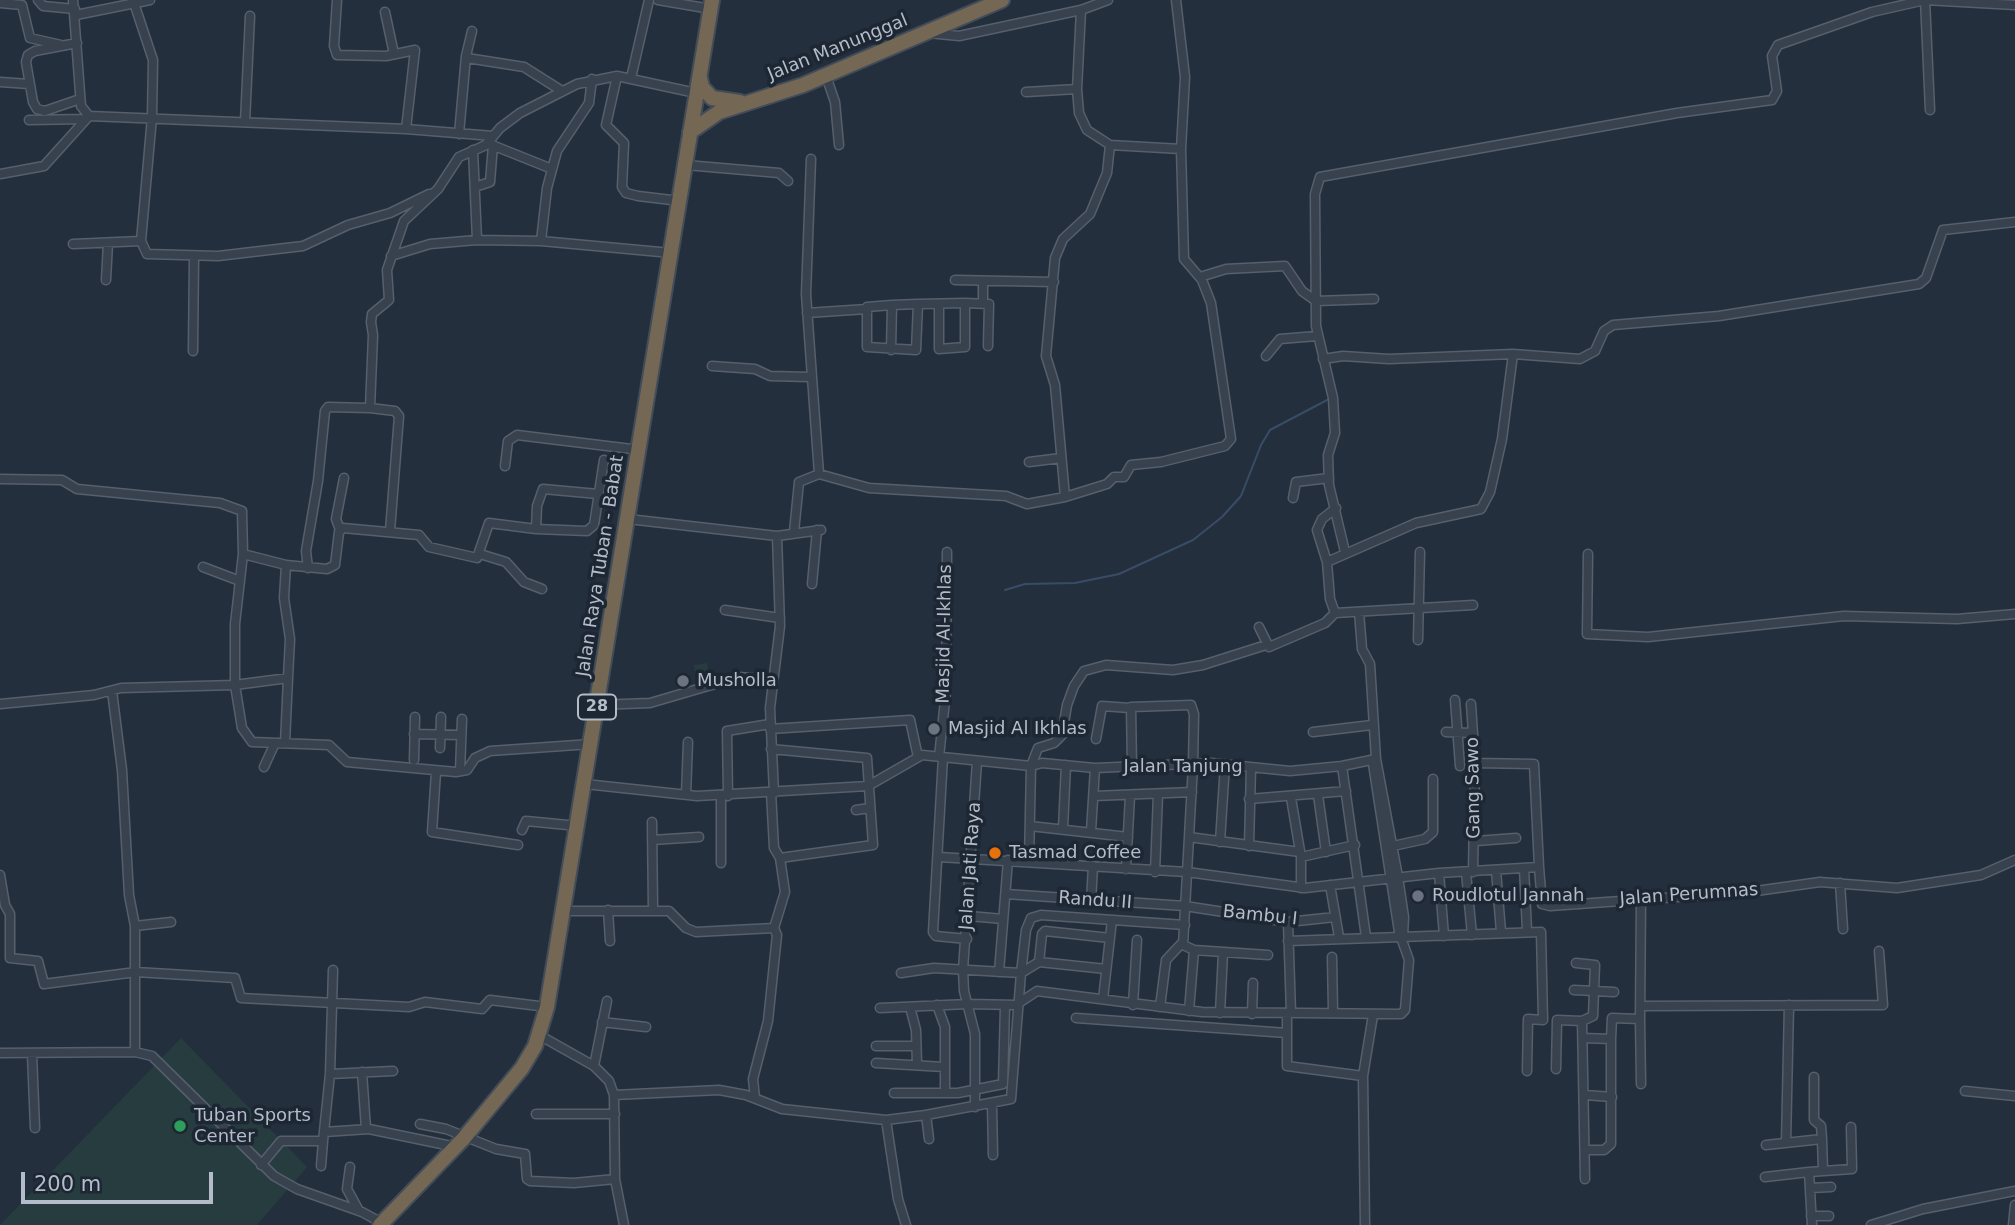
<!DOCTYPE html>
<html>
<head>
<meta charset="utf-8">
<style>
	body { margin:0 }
	#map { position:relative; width:2015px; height:1225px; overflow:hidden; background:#242f3e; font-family:"DejaVu Sans",sans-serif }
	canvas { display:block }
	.scale { position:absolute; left:21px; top:1172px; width:192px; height:32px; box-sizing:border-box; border:4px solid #b4bcc9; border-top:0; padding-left:9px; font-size:21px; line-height:24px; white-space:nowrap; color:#b4bcc9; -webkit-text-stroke:5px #1d2633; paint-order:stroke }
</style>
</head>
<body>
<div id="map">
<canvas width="2015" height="1225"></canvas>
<div class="scale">200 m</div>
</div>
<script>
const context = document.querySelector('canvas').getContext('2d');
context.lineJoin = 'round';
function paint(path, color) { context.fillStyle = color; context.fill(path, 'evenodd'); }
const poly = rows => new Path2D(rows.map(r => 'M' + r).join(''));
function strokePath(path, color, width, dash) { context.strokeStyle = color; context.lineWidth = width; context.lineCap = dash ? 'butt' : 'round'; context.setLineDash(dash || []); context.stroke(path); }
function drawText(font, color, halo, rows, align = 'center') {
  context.font = font + ' "DejaVu Sans",sans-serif'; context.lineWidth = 7; context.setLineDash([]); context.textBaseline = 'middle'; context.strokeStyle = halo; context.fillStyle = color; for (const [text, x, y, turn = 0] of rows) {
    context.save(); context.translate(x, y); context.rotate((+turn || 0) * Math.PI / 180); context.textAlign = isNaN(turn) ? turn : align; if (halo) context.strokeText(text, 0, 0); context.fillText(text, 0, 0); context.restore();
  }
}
const green = poly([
	[707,663,710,682,697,683,694,665],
	[181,1038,307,1167,257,1225,0,1225]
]);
const stream = poly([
	[1005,590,1025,584,1075,583,1119,574,1193,540,1222,517,1241,496,1261,445,1270,430,1329,399]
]);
const street = poly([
	[38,0,43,6,75,9],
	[73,0,81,106,89,116,406,129,493,136],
	[133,0,153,60,152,117,141,241,147,254,218,256,303,246,348,225,390,213,429,194],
	[337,0,334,46,337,55,386,56,415,50,406,129],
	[658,0,711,9],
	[1176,0,1185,77,1181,149],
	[0,3,22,5,30,38,61,45],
	[385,12,394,54],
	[76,15,150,0],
	[928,33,959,36,1081,10,1108,0],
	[77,43,35,51,28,55,26,62,33,102,37,109,45,111,80,99],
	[467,58,524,67,562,91],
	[617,76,606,125,624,143,622,187,626,193,638,196,680,201],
	[826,76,835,102,839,145],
	[631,78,649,0],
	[0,82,29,84],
	[1026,92,1077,89],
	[1930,110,1925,0,2015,5],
	[29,120,85,119],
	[245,122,250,16],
	[459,134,466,56,472,31],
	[487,143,552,169],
	[473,150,477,240],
	[811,159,806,294,819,474,869,488,1006,496,1027,504,1065,497,1055,385,1046,356,1055,258,1063,239,1090,214,1107,173,1110,145,1087,130,1079,113,1077,89,1081,10],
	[686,165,779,173,788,181],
	[0,174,44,166,89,116],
	[475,187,490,182,493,145],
	[541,241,547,188,557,151,589,103,592,79],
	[73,244,141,241],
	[391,256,430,244,477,240,541,241,671,253],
	[1200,277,1226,269,1285,266,1302,291,1316,301,1374,299],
	[106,280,108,243],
	[955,280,1054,282],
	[983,302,983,282],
	[918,304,916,350,867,347,867,307,892,305,918,304,965,303],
	[939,304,939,349,965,347,965,303,989,304,988,346],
	[807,313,867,309],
	[891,350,892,305],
	[193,351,194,257],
	[1266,356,1280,339,1317,336],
	[1323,359,1343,356,1389,359,1513,354,1580,359,1595,351,1604,331,1613,325,1719,316,1919,284,1926,278,1943,230,2015,222],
	[712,366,755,369,770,376,810,377],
	[1029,462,1061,458],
	[505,466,508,441,517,435,640,450],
	[0,479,62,480,77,489,220,503,242,511,243,554],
	[1065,497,1107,484,1114,477,1124,477,1131,465,1161,462,1225,446,1231,439,1211,303,1202,280,1184,259,1181,149,1110,145],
	[1293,498,1296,482,1329,478],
	[628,519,777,536,821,530],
	[536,529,537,506,543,489,598,494],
	[340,530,336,519,344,478],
	[390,531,399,416,395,411,370,408,373,335,371,322,372,314,389,300,387,270,404,221,438,189,459,157,486,145,500,128,520,113,577,84,617,76,696,93],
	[794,532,799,482,819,474],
	[1345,552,1329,485,1328,455,1335,433,1333,398,1316,326,1315,194,1320,177,1677,113,1772,100,1777,91,1772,56,1778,45,1872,12,1925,0],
	[480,554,506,562,524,582,542,589],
	[1588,554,1587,634,1648,637,1844,616,1957,619,2015,614],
	[1327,562,1317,530,1322,519,1336,508],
	[203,567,240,581],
	[308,568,306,551,318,481,325,411,328,407,370,408],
	[812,584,817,530],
	[1473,605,1335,613,1330,599,1327,562,1416,523,1481,509,1490,492,1502,439,1513,354],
	[725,610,780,618],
	[1359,612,1362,649,1370,664,1376,759,1398,877,1404,917,1403,935],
	[1259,627,1269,647,1325,623,1335,613],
	[1418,640,1420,552],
	[112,691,122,770,129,895,135,926,135,1052],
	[1455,700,1460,766],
	[0,704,94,695,121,688,235,685,288,678,290,639,284,598,286,565],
	[1471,704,1475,763,1473,872],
	[597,705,650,703,739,677,773,680],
	[770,729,910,720,918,757],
	[1313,732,1372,725],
	[1446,732,1473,733],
	[414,734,461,735],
	[1096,739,1102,706,1130,708],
	[285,743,288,678],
	[591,744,490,751,475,758,467,770,456,772,347,762,329,745,252,742,242,728,235,685,235,624,243,554,286,565,327,569,335,565,339,532,343,528,419,535,429,547,477,558,489,523,536,529,587,531,594,525,604,460],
	[440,748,441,717],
	[771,749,867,758,873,845,780,858,774,848,771,792],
	[939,757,946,691,947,552],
	[943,757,933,932,936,936,967,939],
	[414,760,415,717],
	[1475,763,1534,764,1539,867],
	[1342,766,1366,937],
	[264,767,275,743],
	[1132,767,1131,707,1191,705,1194,714,1193,765,1183,945,1194,950,1268,955],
	[460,771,462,719],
	[436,772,432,832,518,845],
	[585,784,697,796,868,786,922,755,1031,766,1042,763,1095,768,1211,763,1290,771,1342,766,1376,759],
	[774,793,770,708,780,626,777,536],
	[686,795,688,742],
	[1318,795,1326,852],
	[721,796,721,863],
	[728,796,727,731,770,724],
	[1094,796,1192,792],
	[1291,798,1301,857,1301,888],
	[1249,799,1346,791],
	[856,810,870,808],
	[652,822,653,910],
	[1030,826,1128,837],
	[1063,828,1066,765],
	[522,830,526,821,578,826],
	[1091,831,1095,768],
	[1189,837,1300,852],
	[652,840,699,837],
	[1476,841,1516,838],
	[1220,842,1225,764],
	[1249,846,1251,767],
	[1393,846,1425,839,1433,832,1433,779],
	[939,857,1187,872,1305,888,1439,873,1539,867,1542,904,1550,906,1749,892,1820,882,1897,888,1981,875,2015,860],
	[1301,857,1355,845],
	[1029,861,1031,766,1038,748,1054,743,1062,735,1067,705,1074,686,1084,671,1106,665,1173,670,1203,665,1266,645],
	[1524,868,1527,931],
	[1126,869,1130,796],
	[1496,870,1501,932],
	[1155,872,1158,794],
	[1466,872,1472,935],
	[1439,873,1444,936],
	[0,875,5,905,10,914,10,958,38,961,44,984,136,972,235,978,241,998,409,1007,425,1002,482,1009,490,1000,547,1007],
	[1840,883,1843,929],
	[1330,885,1339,937],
	[1006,894,1185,906,1288,922,1335,917],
	[1091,901,1093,866],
	[608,910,610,941],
	[564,911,669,911,686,928,696,932,774,928,777,935,768,1021,753,1079,755,1098],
	[969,916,1003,919],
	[1288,922,1291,1013],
	[135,926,171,922],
	[774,928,785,892,780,858],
	[1288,941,1541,932,1543,1020,1528,1019,1527,1071],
	[1332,957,1333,1011],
	[1039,962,1042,934,1045,931,1110,938],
	[1576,963,1595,965,1593,1016,1582,1021],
	[999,972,1008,860],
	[901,973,934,968,1021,973,1039,962,1106,969],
	[1574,990,1614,992],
	[1103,999,1112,920],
	[937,1005,945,1027,945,1093],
	[1133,1005,1137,940],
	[1642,1006,1883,1005,1879,951],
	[910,1007,916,1030,917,1064],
	[1160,1007,1166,960,1182,943],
	[880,1008,968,1004,1016,1005,1037,991,1202,1012,1401,1014,1405,1010,1409,960,1399,932,1373,764,1376,759],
	[1189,1011,1194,950],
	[1220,1013,1223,953],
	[1287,1013,1287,1066,1363,1076],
	[1252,1014,1253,983],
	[1076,1018,1287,1033],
	[1640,1019,1641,1084],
	[602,1022,646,1027],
	[539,1035,594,1066,609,1081,614,1095,615,1179,624,1225],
	[1583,1038,1611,1039,1612,1018,1640,1019,1641,898],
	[876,1046,916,1046],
	[0,1053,135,1052,152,1056,274,1176,297,1189,362,1212,382,1223],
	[32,1054,35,1128],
	[876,1063,944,1067],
	[594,1066,607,1001],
	[1556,1069,1557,1020,1582,1021,1585,1179],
	[362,1072,366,1129],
	[330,1074,393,1071],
	[1814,1077,1814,1120,1821,1126,1822,1139],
	[1965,1091,2015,1096],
	[894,1093,958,1093,1003,1084,1005,1006],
	[614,1095,719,1090,746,1095,782,1109,886,1120,898,1199,906,1225],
	[1585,1095,1612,1097],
	[992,1104,993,1155],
	[975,1107,975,1034,964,991,963,970,977,761],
	[536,1114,615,1114],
	[886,1120,926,1115],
	[420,1124,446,1129,496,1149,525,1154,527,1179,530,1181,574,1183,615,1179],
	[324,1132,369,1129,456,1147],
	[929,1139,926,1115,1011,1099,1021,973,1026,930,1031,918,1041,915,1185,925],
	[1786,1143,1789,1005],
	[1766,1145,1822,1139,1823,1171],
	[1585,1150,1604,1150,1611,1144,1611,1039],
	[261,1165,281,1141,323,1141,330,1074,333,970],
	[321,1166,323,1141],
	[350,1167,347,1189,359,1211],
	[1809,1172,1852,1169,1851,1127],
	[1765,1177,1809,1172,1812,1225],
	[1810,1188,1831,1187],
	[1811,1216,1829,1216],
	[1365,1225,1363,1076,1373,1015],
	[1871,1225,1923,1209,2015,1191],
	[2013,1225,2015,1205]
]);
const highway = poly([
	[700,78,702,87,712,98,740,102],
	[690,132,719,112,803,85,1002,0],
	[380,1225,464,1138,522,1068,535,1046,547,1007,712,0]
]);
const markers = [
	[683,681,7,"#6b7280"],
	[934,729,7,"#6b7280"],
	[995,853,7,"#e8710a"],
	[1418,896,7,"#6b7280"],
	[180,1126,7,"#2e9e5b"]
];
const shields = [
	[597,707,38]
];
const shieldNames = [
	["28",597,707]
];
const streetNames = [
	["Jalan Manunggal",838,48,-22],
	["Jalan Raya Tuban - Babat",601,566,-81],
	["Masjid Al-Ikhlas",945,634,-89],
	["Jalan Tanjung",1183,767],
	["Gang Sawo",1474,788,-91],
	["Jalan Jati Raya",971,866,-86],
	["Jalan Perumnas",1689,895,-4],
	["Randu II",1095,901,4],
	["Bambu I",1260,916,6]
];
const poiNames = [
	["Musholla",697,681],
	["Masjid Al Ikhlas",948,729],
	["Tasmad Coffee",1009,853],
	["Roudlotul Jannah",1432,896],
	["Tuban Sports",194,1116],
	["Center",194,1137]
];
paint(green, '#263c3f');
strokePath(stream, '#394c67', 2);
strokePath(street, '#565f6c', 11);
strokePath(highway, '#434c59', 18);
strokePath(street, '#38414e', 8);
strokePath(highway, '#746855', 14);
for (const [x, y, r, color] of markers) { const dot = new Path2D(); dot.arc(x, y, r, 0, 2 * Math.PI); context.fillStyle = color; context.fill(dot); strokePath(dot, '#1d2633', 2.5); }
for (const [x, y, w] of shields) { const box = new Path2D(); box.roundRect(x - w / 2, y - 12.5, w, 25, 5); context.fillStyle = '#1d2633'; context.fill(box); strokePath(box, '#b4bcc9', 2); }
drawText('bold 16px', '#b4bcc9', null, shieldNames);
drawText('18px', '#b4bcc9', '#1d2633', streetNames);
drawText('18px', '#b4bcc9', '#1d2633', poiNames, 'left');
</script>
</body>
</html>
